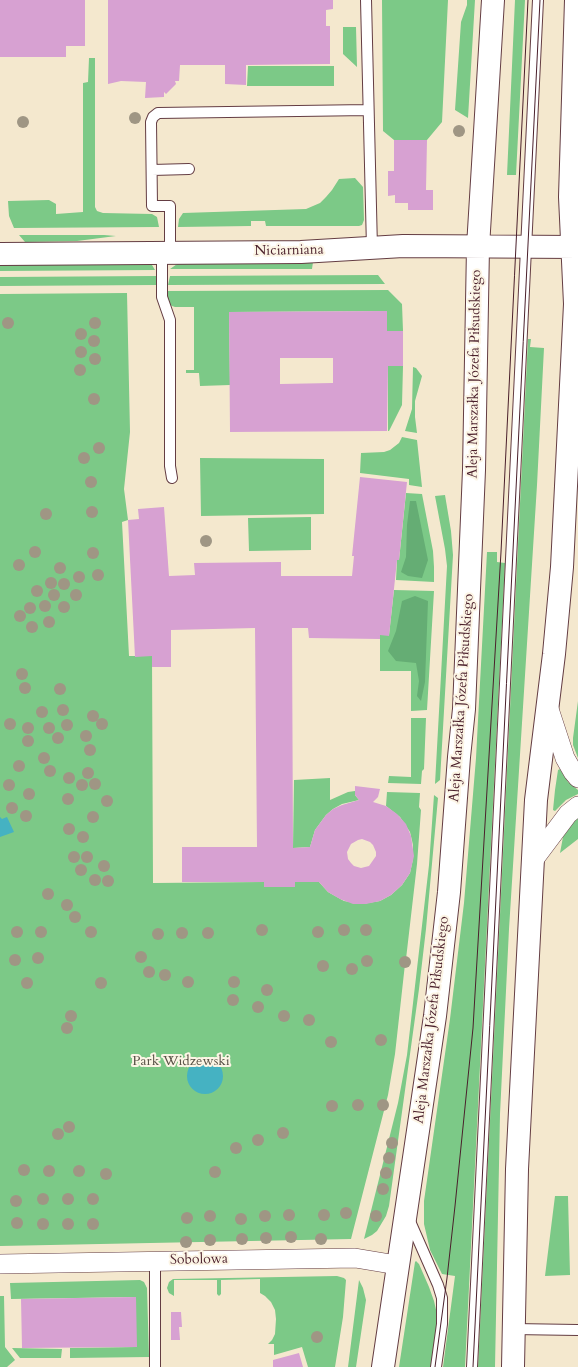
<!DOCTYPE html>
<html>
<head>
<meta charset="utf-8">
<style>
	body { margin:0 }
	canvas { display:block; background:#f4e8ce }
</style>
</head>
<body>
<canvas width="578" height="1367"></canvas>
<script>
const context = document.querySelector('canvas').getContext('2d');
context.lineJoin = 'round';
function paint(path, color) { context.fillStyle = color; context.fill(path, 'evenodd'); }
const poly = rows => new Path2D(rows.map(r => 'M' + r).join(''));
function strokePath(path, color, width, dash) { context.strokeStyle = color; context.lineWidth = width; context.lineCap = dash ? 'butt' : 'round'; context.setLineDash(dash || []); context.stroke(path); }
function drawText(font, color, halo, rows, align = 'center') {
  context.font = font + ' Cardo,serif'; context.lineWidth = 4; context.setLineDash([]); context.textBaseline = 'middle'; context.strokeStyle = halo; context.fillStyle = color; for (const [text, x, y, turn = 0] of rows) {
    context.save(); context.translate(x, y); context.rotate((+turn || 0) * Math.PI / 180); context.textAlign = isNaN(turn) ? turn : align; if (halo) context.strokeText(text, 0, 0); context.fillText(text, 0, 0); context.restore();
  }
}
const green = poly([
	[382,0,448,0,442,122,427,140,394,140,383,131],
	[467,0,475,0,468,118,455,110,461,22,467,5],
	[515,0,525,0,516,175,507,175],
	[343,27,356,27,357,67,343,54],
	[89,58,95,58,95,207,97,211,103,213,152,214,157,217,159,227,14,228,9,216,8,201,49,200,56,204,56,214,83,212,83,83,88,82],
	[248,66,334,66,334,86,247,86],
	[355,178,363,187,364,220,362,225,359,226,266,226,265,221,251,221,251,226,178,227,179,219,183,213,306,209,320,203,326,197,332,190,339,179],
	[19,235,104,235,116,236,77,241,25,242],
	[145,262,152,265,155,270,0,271,0,263],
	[180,262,313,262,312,269,170,269],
	[378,275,385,284,168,285,170,276],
	[156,276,156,285,0,286,0,277],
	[388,290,402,304,403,331,387,331,386,311,229,312,230,385,200,386,199,373,186,373,186,370,194,370,194,307,175,307,172,306,168,303,167,294,168,291],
	[127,293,130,432,124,489,128,520,122,522,129,656,152,656,153,883,264,882,264,887,295,887,295,882,319,882,328,892,344,901,362,904,380,901,391,895,402,885,410,873,413,859,413,845,410,832,400,817,386,806,387,792,420,793,419,807,421,810,417,864,406,959,408,959,407,964,405,964,395,1054,388,1095,351,1239,0,1246,0,294],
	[528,339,531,339,530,347,544,348,537,485,509,929,500,1114,495,1367,478,1367],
	[388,366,403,366,402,405,389,431,388,431],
	[413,367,416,368,422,376,415,401,415,417,417,433,405,431,412,409],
	[402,437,417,440,422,487,409,485,409,479,360,473,361,453,384,452,390,450,399,443],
	[200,458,324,459,324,514,201,516],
	[406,493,422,494,433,551,434,567,434,582,396,580,397,560,399,560],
	[445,495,451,531,453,555,440,780,435,784,447,566,445,549,435,496],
	[311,517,311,550,249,551,248,518],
	[487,552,497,552,497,562,505,563,465,1367,443,1367,455,1276,442,1274,430,1250,424,1224,424,1201,450,1019,464,903,476,758],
	[394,590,434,591,427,710,411,711,411,671,380,671,380,635,389,635],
	[578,701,578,758,573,745,573,738],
	[411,718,426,718,424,769,422,771,421,784,388,783,389,776,411,777],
	[560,769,568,782,578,790,578,794,566,800,555,811,553,810,555,790,558,770],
	[330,778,330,800,348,792,355,791,355,795,359,800,342,804,333,809,326,815,315,830,310,847,293,848,294,780],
	[434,795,438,798,426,929,419,989,389,1206,386,1216,377,1231,372,1235,364,1239,398,1103,407,1055,429,865],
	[578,816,578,839,560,853,563,837],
	[555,1196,568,1196,570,1275,545,1276],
	[416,1261,419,1264,429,1287,434,1301,437,1314,437,1324,431,1367,399,1367,415,1262],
	[337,1276,344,1278,346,1280,343,1317,335,1367,308,1367,302,1347,274,1355,274,1344,268,1344,272,1340,275,1334,276,1319,275,1310,271,1302,265,1296,260,1293,260,1279,221,1280,221,1294,219,1296,217,1294,217,1280,174,1280,174,1296,169,1293,167,1288,169,1282,173,1279],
	[140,1280,144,1282,147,1288,149,1357,70,1358,70,1348,136,1347,136,1297,11,1299,10,1283],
	[359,1280,363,1288,366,1300,356,1367,348,1367],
	[0,1296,4,1296,5,1347,15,1360,7,1367,0,1367],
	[12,1348,62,1349,61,1358,20,1358]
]);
const forest = poly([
	[410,501,416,501,428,560,422,578,408,576,401,572,406,557,407,525],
	[415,596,428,601,425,682,421,701,417,696,419,681,416,663,396,661,388,651,396,631,402,601]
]);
const water = poly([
	[0,817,2,819,7,817,14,832,0,837],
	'187 1076a18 18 0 1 1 36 0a18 18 0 1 1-36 0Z'
]);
const building = poly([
	[0,0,85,0,85,46,66,46,66,57,0,57],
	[108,0,333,0,333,9,326,10,326,26,330,26,330,64,246,65,246,85,225,84,225,65,180,65,179,81,175,81,176,84,166,94,164,92,164,97,145,98,146,82,121,81,108,84],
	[394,140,427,140,426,190,433,190,433,210,408,210,408,203,395,203,395,195,388,196,388,171,394,171],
	[387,311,387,331,403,331,403,366,388,366,387,431,230,432,229,312],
	[280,358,333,358,333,383,280,384],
	[360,477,407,482,399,560,397,560,389,636,380,635,380,639,309,638,308,628,292,628,293,848,310,847,315,830,326,815,333,809,342,805,359,800,355,795,355,786,380,789,378,797,373,802,386,806,397,814,406,824,411,836,414,856,410,873,402,885,391,895,380,901,366,904,353,904,340,899,328,892,319,882,295,882,295,887,264,887,264,882,182,882,182,847,257,847,255,628,171,630,171,667,152,667,152,656,135,657,128,520,139,519,138,509,164,507,169,576,195,575,194,563,281,562,281,576,352,576,354,556,352,556],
	[362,839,370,842,373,845,376,852,376,856,369,866,361,868,354,866,351,863,348,859,347,852,351,844,358,840],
	[136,1297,137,1347,22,1348,21,1299],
	[171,1312,181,1312,182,1327,179,1327,180,1340,171,1340],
	[299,1353,303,1367,273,1367,273,1360]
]);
const lane = poly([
	[366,0,372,248],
	[152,170,189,169],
	[162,252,162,297,170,320,170,466,172,478],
	[170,252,170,206,152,206,151,122,153,117,158,113,368,110],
	[409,1219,438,1285,442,1298,442,1324,436,1367],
	[155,1261,155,1367],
	[513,1329,578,1330],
	[472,1367,538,0]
]);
const street = poly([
	[548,706,565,758,573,772,578,778],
	[532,862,568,814,578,806],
	[0,1264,355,1258,397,1265]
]);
const secondary = poly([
	[0,254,301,252,403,246,578,247],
	[383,1367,435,1016,449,892,459,757,464,709,474,470,478,247,493,0],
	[513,1367,517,1169,536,800,554,654,562,567,575,304,570,197,576,0]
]);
const tram = poly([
	[435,1367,447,1278,455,1206,473,1028,501,552,528,0],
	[473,1367,540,0]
]);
const trees = [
	[135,118],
	[23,122],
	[459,131],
	[8,323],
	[95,323],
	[81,334],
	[94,341],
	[81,352],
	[95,359],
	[80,370],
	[94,399],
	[99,448],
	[84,458],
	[91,482],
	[92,512],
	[46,514],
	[206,541],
	[35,552],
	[93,553],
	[19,565],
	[60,568],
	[98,575],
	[79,577],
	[51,583],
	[64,584],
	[37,591],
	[54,595],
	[76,595],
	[45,606],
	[64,607],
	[30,608],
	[20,616],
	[49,622],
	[32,627],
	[22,674],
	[25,688],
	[60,689],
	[63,710],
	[42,712],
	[93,716],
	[10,724],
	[102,724],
	[67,725],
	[28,728],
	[49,728],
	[86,736],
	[58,738],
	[28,741],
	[90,750],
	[44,758],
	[19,766],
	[50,771],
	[88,773],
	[69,778],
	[95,784],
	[9,785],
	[82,785],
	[29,794],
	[68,799],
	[107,801],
	[12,808],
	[26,816],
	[93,817],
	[69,829],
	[83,837],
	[74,857],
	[87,857],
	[104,866],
	[81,870],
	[95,880],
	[108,881],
	[48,894],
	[67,905],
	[75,917],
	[262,930],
	[344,930],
	[366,930],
	[17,932],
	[41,932],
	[91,932],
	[318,932],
	[182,933],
	[208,933],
	[158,934],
	[141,957],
	[38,958],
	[15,960],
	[367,961],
	[405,962],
	[323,966],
	[352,969],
	[149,972],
	[165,975],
	[188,982],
	[234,982],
	[27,983],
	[101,983],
	[267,990],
	[233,1000],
	[258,1007],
	[71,1016],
	[284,1016],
	[309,1020],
	[67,1028],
	[381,1040],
	[331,1042],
	[358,1105],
	[383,1105],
	[332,1106],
	[69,1127],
	[283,1133],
	[58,1134],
	[258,1140],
	[392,1143],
	[236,1148],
	[389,1158],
	[24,1170],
	[49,1171],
	[79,1171],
	[215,1172],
	[386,1173],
	[106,1174],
	[383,1189],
	[43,1199],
	[68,1199],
	[93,1199],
	[16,1201],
	[346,1213],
	[289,1215],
	[324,1215],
	[210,1216],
	[265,1216],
	[376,1216],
	[187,1218],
	[241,1219],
	[17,1223],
	[43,1224],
	[68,1224],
	[93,1224],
	[291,1237],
	[266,1238],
	[242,1239],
	[321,1239],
	[210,1240],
	[186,1242],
	[317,1337]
];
const streetNames = [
	["Niciarniana",289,251,-1],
	["Aleja Marszałka Józefa Piłsudskiego",475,374,-89],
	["Aleja Marszałka Józefa Piłsudskiego",462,698,-86],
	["Aleja Marszałka Józefa Piłsudskiego",432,1020,-83],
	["Sobolowa",199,1260,-1]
];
const parkNames = [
	["Park Widzewski",181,1062]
];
paint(green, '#7cc987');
paint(forest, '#65ad74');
paint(water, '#45b2c2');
paint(building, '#d7a1d2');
strokePath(lane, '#643d43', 12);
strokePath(street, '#643d43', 20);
strokePath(secondary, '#643d43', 24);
strokePath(lane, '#fff', 10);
strokePath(street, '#fff', 19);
strokePath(secondary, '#fff', 22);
strokePath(tram, '#4a1f2b', 1);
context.fillStyle = '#9f9684';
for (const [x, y] of trees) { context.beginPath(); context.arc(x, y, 6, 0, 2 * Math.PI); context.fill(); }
drawText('14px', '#4a1f2b', '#fcf5e5', streetNames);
drawText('14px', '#595247', '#fcf5e5', parkNames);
</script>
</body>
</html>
